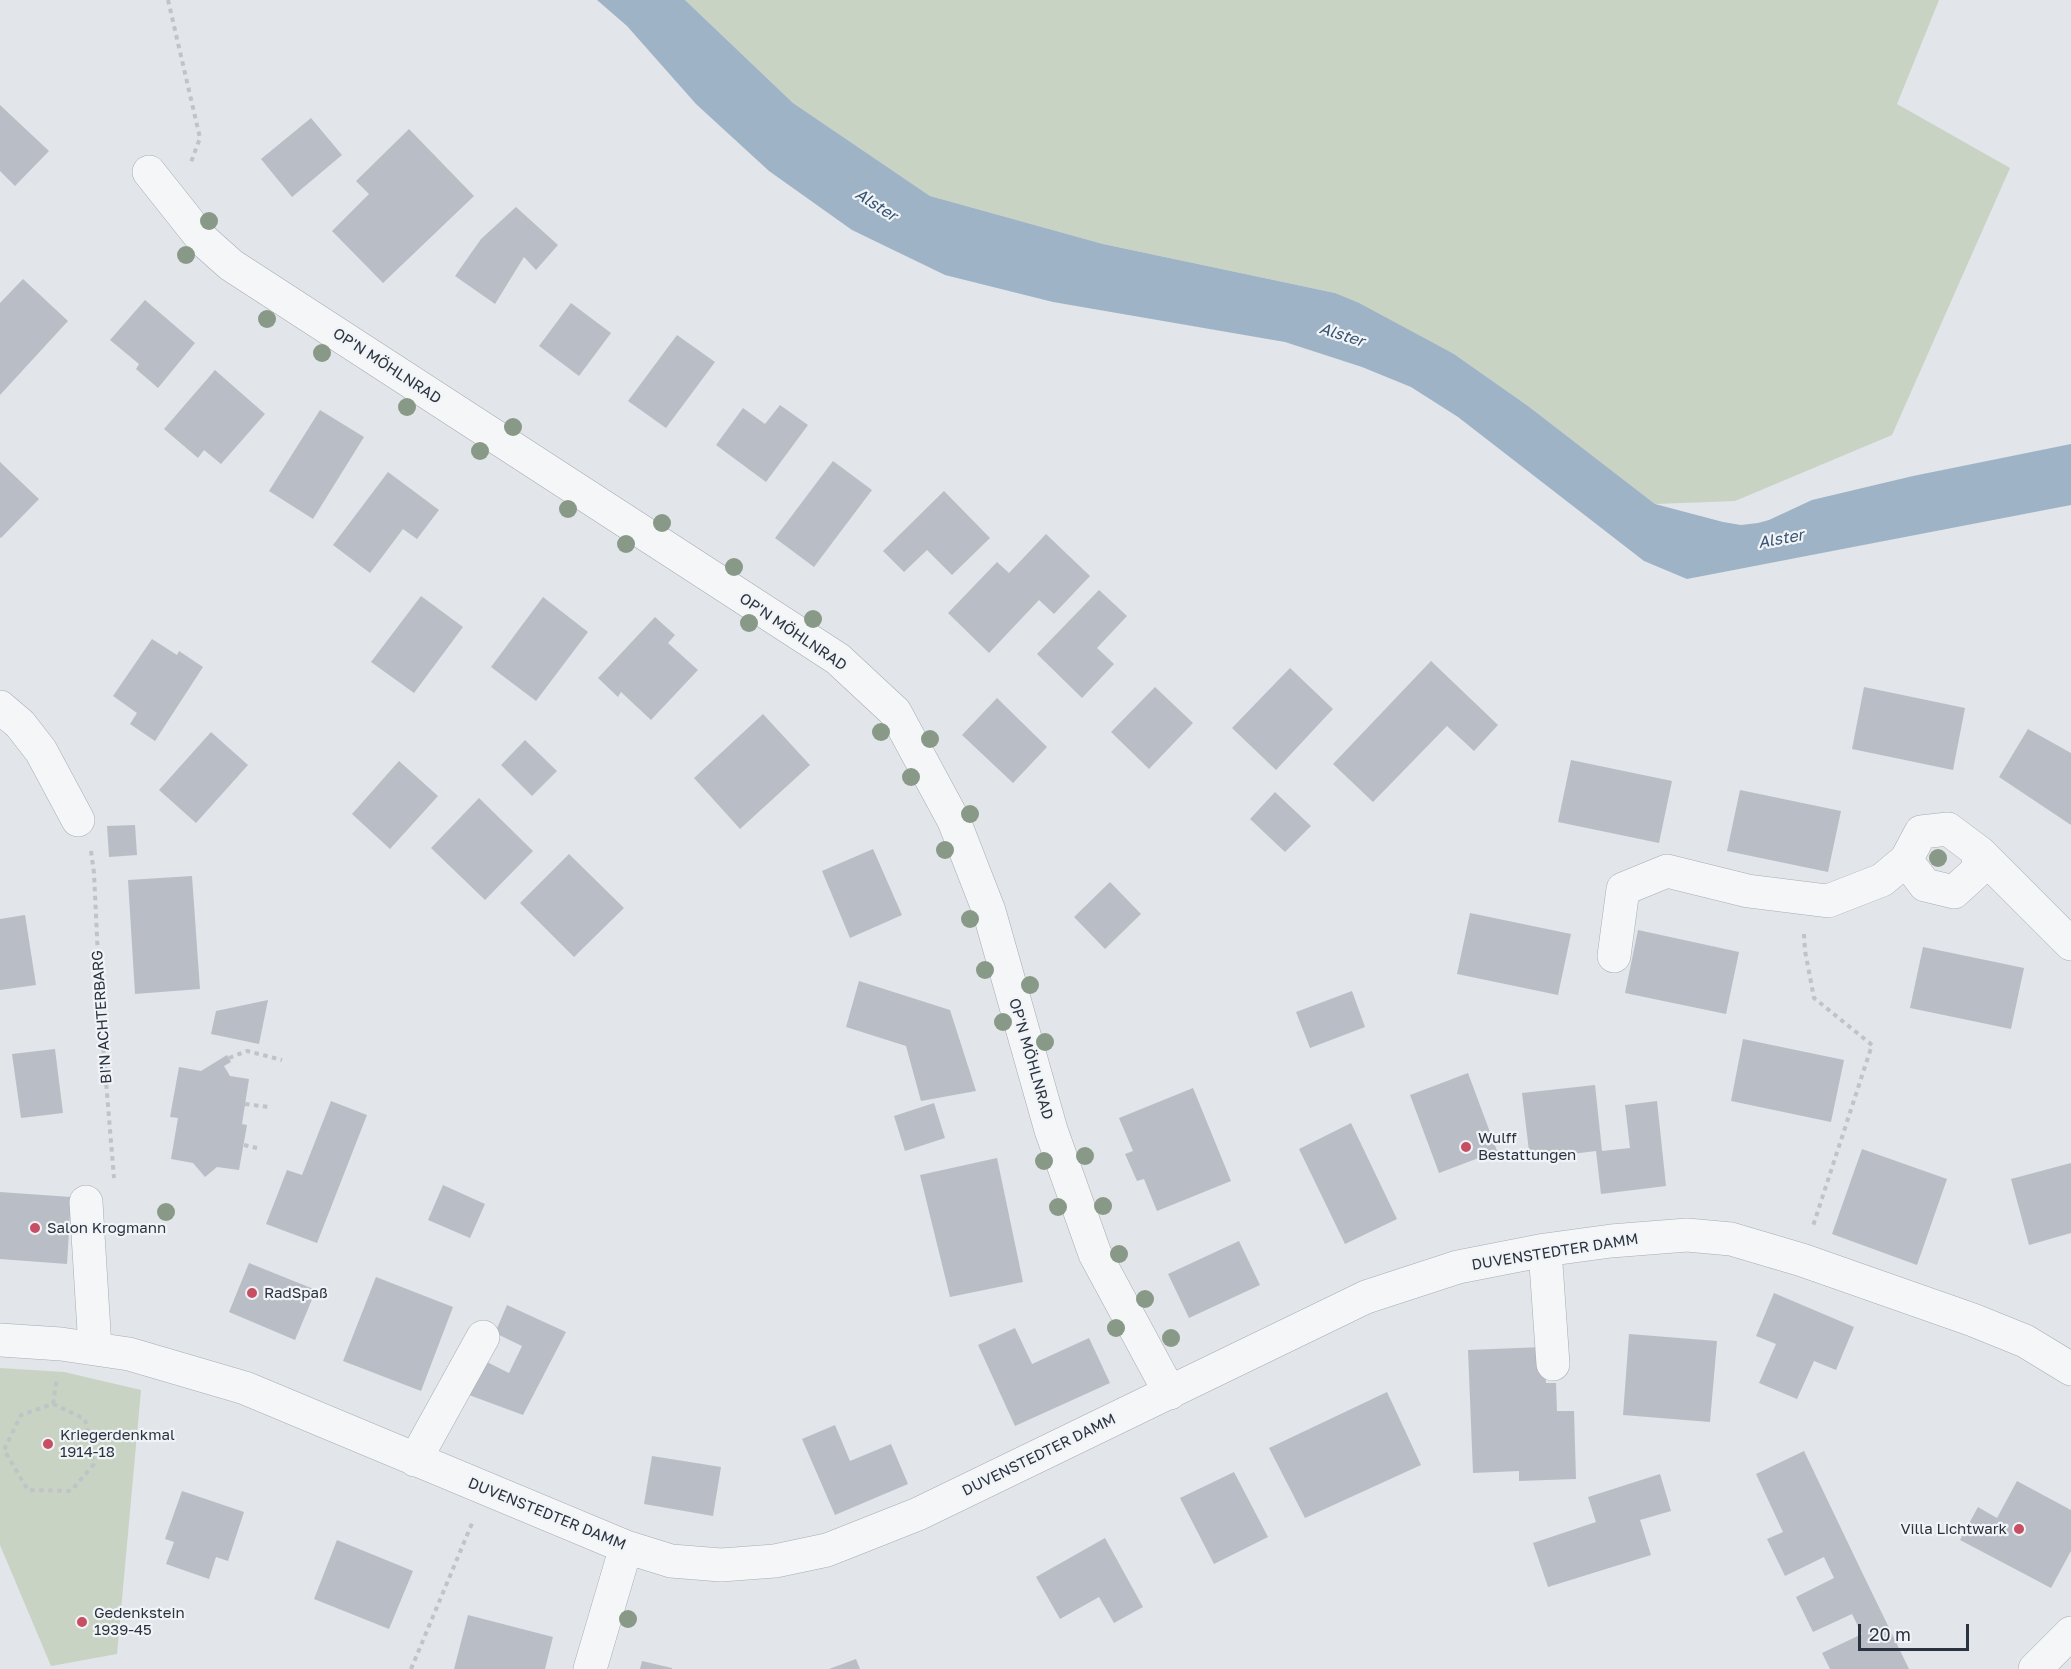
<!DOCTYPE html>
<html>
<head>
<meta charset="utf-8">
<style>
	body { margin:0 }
	#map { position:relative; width:2071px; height:1669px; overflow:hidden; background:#e2e5e9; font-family:"Golos Text",sans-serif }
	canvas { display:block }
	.scale { position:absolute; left:1858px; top:1624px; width:111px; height:27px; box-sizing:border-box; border:3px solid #2b3340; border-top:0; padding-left:8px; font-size:18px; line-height:21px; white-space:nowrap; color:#2b3340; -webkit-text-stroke:4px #f1f4f7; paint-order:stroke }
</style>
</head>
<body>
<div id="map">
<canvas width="2071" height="1669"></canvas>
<div class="scale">20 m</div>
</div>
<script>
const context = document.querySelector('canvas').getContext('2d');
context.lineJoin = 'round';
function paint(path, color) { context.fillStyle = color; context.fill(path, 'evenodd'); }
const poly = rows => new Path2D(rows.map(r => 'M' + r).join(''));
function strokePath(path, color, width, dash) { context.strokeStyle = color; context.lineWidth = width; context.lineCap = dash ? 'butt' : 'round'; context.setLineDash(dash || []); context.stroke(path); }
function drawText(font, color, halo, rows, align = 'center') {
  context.font = font + ' "Golos Text",sans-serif'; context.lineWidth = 4.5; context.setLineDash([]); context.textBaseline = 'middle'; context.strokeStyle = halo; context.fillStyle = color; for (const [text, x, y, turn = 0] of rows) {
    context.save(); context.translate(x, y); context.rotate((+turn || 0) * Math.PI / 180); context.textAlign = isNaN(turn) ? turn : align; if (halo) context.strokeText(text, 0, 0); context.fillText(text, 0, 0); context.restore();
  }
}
const green = poly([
	[685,0,1939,0,1897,104,2010,168,1892,435,1735,501,1655,504,1528,406,1454,354,1335,293,1103,244,930,196,793,103],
	[0,1368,64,1372,141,1390,117,1654,51,1666,0,1545]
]);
const water = poly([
	[597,0,685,0,793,103,930,196,1103,244,1335,293,1359,303,1454,354,1528,406,1655,504,1723,522,1741,525,1758,523,1769,520,1812,500,1913,476,2071,444,2071,505,1687,579,1644,561,1458,417,1411,387,1362,367,1285,342,1053,302,945,275,852,230,769,171,696,104,627,26]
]);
const building = poly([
	[0,105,49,151,15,186,0,171],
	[311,118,342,155,292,197,261,159],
	[409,129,474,196,383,283,332,231,369,194,356,181],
	[516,207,558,245,536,270,524,257,495,304,455,276,481,239],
	[23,279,68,321,0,395,0,303],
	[145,300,195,343,158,388,136,369,139,364,110,340],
	[571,303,611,333,579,376,539,346],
	[677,335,715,362,666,428,628,401],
	[215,370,265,414,221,464,204,450,198,458,164,429],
	[780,405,808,425,766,482,716,445,743,408,765,424],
	[320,410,364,437,313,519,269,491],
	[833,461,872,490,814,567,775,538],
	[0,462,39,499,1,538,0,537],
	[388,472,439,510,417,539,403,529,370,573,333,545],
	[944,491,990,538,952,575,927,550,904,572,883,551],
	[1046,534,1090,576,1054,614,1039,600,989,653,948,613,997,562,1009,573],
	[1099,590,1127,616,1097,648,1114,664,1082,698,1037,654],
	[421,596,463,627,414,693,371,662],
	[543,597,588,632,536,701,491,667],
	[655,617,675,635,668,643,698,670,651,720,621,692,618,697,598,678],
	[152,639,177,655,179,651,203,667,155,741,130,724,137,713,113,696],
	[1431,661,1498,725,1474,751,1447,726,1373,802,1333,764],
	[1290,668,1333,709,1276,770,1232,728],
	[1155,687,1193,723,1149,769,1111,732],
	[1864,687,1965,708,1953,770,1852,749],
	[997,698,1047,747,1013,783,962,735],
	[763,714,810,765,740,829,694,778],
	[2028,729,2071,753,2071,825,1999,777],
	[211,732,248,765,196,823,159,790],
	[525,740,557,771,532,796,501,765],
	[1571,760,1672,781,1659,843,1558,822],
	[399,761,438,796,390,849,352,814],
	[1740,790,1841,811,1828,872,1727,851],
	[1275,792,1311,826,1285,852,1250,819],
	[479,798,533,851,485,900,431,848],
	[135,825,137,855,109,857,107,826],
	[873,849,902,915,850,938,822,871],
	[569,854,624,908,574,957,520,903],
	[192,876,200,989,135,994,128,880],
	[1110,882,1141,914,1105,949,1074,917],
	[1470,913,1571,934,1558,995,1457,974],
	[25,915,36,985,0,990,0,919],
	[1638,930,1739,952,1726,1014,1625,993],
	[1923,947,2024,968,2011,1029,1910,1008],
	[859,981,950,1010,976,1091,921,1101,906,1046,846,1027],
	[1352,991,1365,1027,1310,1048,1296,1012],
	[268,1000,259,1044,211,1034,216,1011],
	[1743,1039,1844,1060,1831,1122,1731,1101],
	[55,1049,63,1113,21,1118,12,1054],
	[227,1055,231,1062,224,1066,230,1076,249,1079,242,1124,247,1125,239,1170,217,1167,205,1177,193,1163,171,1159,178,1118,170,1117,179,1067,201,1071],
	[1468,1073,1497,1151,1439,1173,1410,1095],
	[1595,1085,1602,1151,1630,1148,1625,1105,1657,1101,1666,1186,1601,1194,1596,1151,1530,1159,1522,1093],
	[1193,1088,1231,1181,1157,1211,1144,1179,1137,1181,1125,1154,1133,1151,1119,1118],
	[331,1101,367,1115,317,1243,266,1224,287,1170,302,1175],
	[934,1103,945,1138,905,1151,894,1116],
	[1351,1123,1397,1219,1345,1244,1299,1149],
	[1862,1149,1947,1179,1917,1265,1832,1234],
	[997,1158,1023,1282,950,1297,920,1175],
	[2071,1163,2071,1233,2029,1245,2011,1179],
	[443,1185,485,1204,470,1238,428,1220],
	[0,1192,71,1197,67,1264,0,1259],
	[1239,1241,1260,1285,1189,1318,1168,1274],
	[249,1263,316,1290,295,1340,229,1312],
	[376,1277,453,1307,421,1391,343,1361],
	[1774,1293,1854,1327,1836,1370,1814,1361,1797,1399,1759,1383,1776,1344,1756,1336],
	[507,1305,566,1332,523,1415,469,1395,483,1360,509,1373,522,1346,495,1333],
	[1015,1328,1032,1364,1089,1338,1110,1383,1015,1426,978,1345],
	[1629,1334,1717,1341,1710,1422,1623,1415],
	[1544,1347,1546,1383,1556,1383,1557,1411,1574,1411,1576,1479,1519,1481,1519,1471,1473,1473,1468,1350],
	[1387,1392,1421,1465,1305,1518,1269,1448],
	[835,1425,850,1461,891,1444,908,1484,835,1515,802,1439],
	[1804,1451,1859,1566,1909,1669,1830,1669,1822,1653,1862,1634,1852,1614,1813,1632,1796,1597,1834,1578,1824,1557,1785,1576,1767,1539,1783,1532,1756,1474],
	[652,1456,721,1467,713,1516,644,1504],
	[1234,1472,1268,1537,1214,1564,1180,1498],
	[1660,1474,1671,1511,1640,1520,1651,1555,1548,1587,1533,1543,1596,1522,1588,1497],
	[2017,1481,2071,1510,2071,1551,2051,1588,1960,1540,1978,1507,1997,1518],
	[182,1491,244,1512,228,1561,216,1557,209,1579,166,1564,174,1542,165,1539],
	[1105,1538,1143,1607,1114,1623,1099,1597,1060,1619,1036,1577],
	[337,1540,413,1571,389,1629,314,1599],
	[468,1615,553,1637,545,1669,454,1669],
	[856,1659,860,1669,829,1669],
	[642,1661,672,1668,672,1669,640,1669]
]);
const path = poly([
	[168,0,200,138,190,165],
	[91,851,94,873,101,1021,114,1178],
	[1804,934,1805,951,1814,998,1872,1045,1813,1226],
	[229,1058,247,1051,282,1060],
	[245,1104,269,1107],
	[244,1145,257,1148],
	[53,1404,85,1419,94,1464,71,1491,28,1490,4,1450,21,1415,53,1404],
	[53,1404,57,1377],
	[411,1669,473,1521]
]);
const minor = poly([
	[149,172,203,240,231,265,838,659,895,712,954,821,989,911,1051,1130,1095,1254,1170,1393],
	[0,707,20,724,41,751,78,820],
	[1980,853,1977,871,1954,892,1925,885,1906,860,1921,832,1948,829,1980,853,2071,944],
	[1614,956,1623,889,1667,871,1748,891,1828,901,1882,880,1906,860],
	[86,1202,95,1348],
	[1545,1250,1553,1364],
	[0,1340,61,1344,129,1354,245,1388,626,1547,671,1561,721,1565,775,1561,827,1550,918,1514,1366,1297,1458,1267,1545,1250,1611,1241,1687,1235,1731,1239,1802,1260,1973,1320,2025,1341,2071,1369],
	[415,1460,483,1337],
	[590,1669,626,1547],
	[2035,1669,2071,1633]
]);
const trees = [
	[209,221],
	[186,255],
	[267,319],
	[322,353],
	[407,407],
	[513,427],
	[480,451],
	[568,509],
	[662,523],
	[626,544],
	[734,567],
	[813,619],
	[749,623],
	[881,732],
	[930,739],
	[911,777],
	[970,814],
	[945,850],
	[1938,858],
	[970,919],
	[985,970],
	[1030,985],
	[1003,1022],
	[1045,1042],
	[1085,1156],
	[1044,1161],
	[1103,1206],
	[1058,1207],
	[166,1212],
	[1119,1254],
	[1145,1299],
	[1116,1328],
	[1171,1338],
	[628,1619]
];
const markers = [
	[1466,1147,6,"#c74e63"],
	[35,1228,6,"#c74e63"],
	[252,1293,6,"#c74e63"],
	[48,1444,6,"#c74e63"],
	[2019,1529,6,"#c74e63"],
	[82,1622,6,"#c74e63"]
];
const streetNames = [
	["OP'N MÖHLNRAD",387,366,33],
	["OP'N MÖHLNRAD",793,632,34],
	["BI'N ACHTERBARG",102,1017,-94],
	["OP'N MÖHLNRAD",1031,1059,74],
	["DUVENSTEDTER DAMM",1555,1252,-9],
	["DUVENSTEDTER DAMM",1039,1455,-26],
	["DUVENSTEDTER DAMM",547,1514,22]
];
const poiNames = [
	["Wulff",1478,1138],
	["Bestattungen",1478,1155],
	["Salon Krogmann",47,1228],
	["RadSpaß",264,1293],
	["Kriegerdenkmal",60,1435],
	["1914-18",60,1452],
	["Villa Lichtwark",2007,1529,"right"],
	["Gedenkstein",94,1613],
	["1939-45",94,1630]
];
const waterNames = [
	["Alster",876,205,33],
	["Alster",1342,335,18],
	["Alster",1781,539,-10]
];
paint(green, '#c8d3c3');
paint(water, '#9fb3c7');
paint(building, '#b9bec6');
strokePath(minor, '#a7acb3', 34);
strokePath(path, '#c0c3c8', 4, [4.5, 4.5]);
strokePath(minor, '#f4f6f8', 33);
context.fillStyle = '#899988';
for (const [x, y] of trees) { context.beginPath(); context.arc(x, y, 9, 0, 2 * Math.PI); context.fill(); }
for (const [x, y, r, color] of markers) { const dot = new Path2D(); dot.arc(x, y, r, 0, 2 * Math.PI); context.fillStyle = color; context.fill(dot); strokePath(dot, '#f1f4f7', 2); }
drawText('15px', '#2b3340', '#f1f4f7', streetNames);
drawText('15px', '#2b3340', '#f1f4f7', poiNames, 'left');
drawText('italic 16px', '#375372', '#f1f4f7', waterNames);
</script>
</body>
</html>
